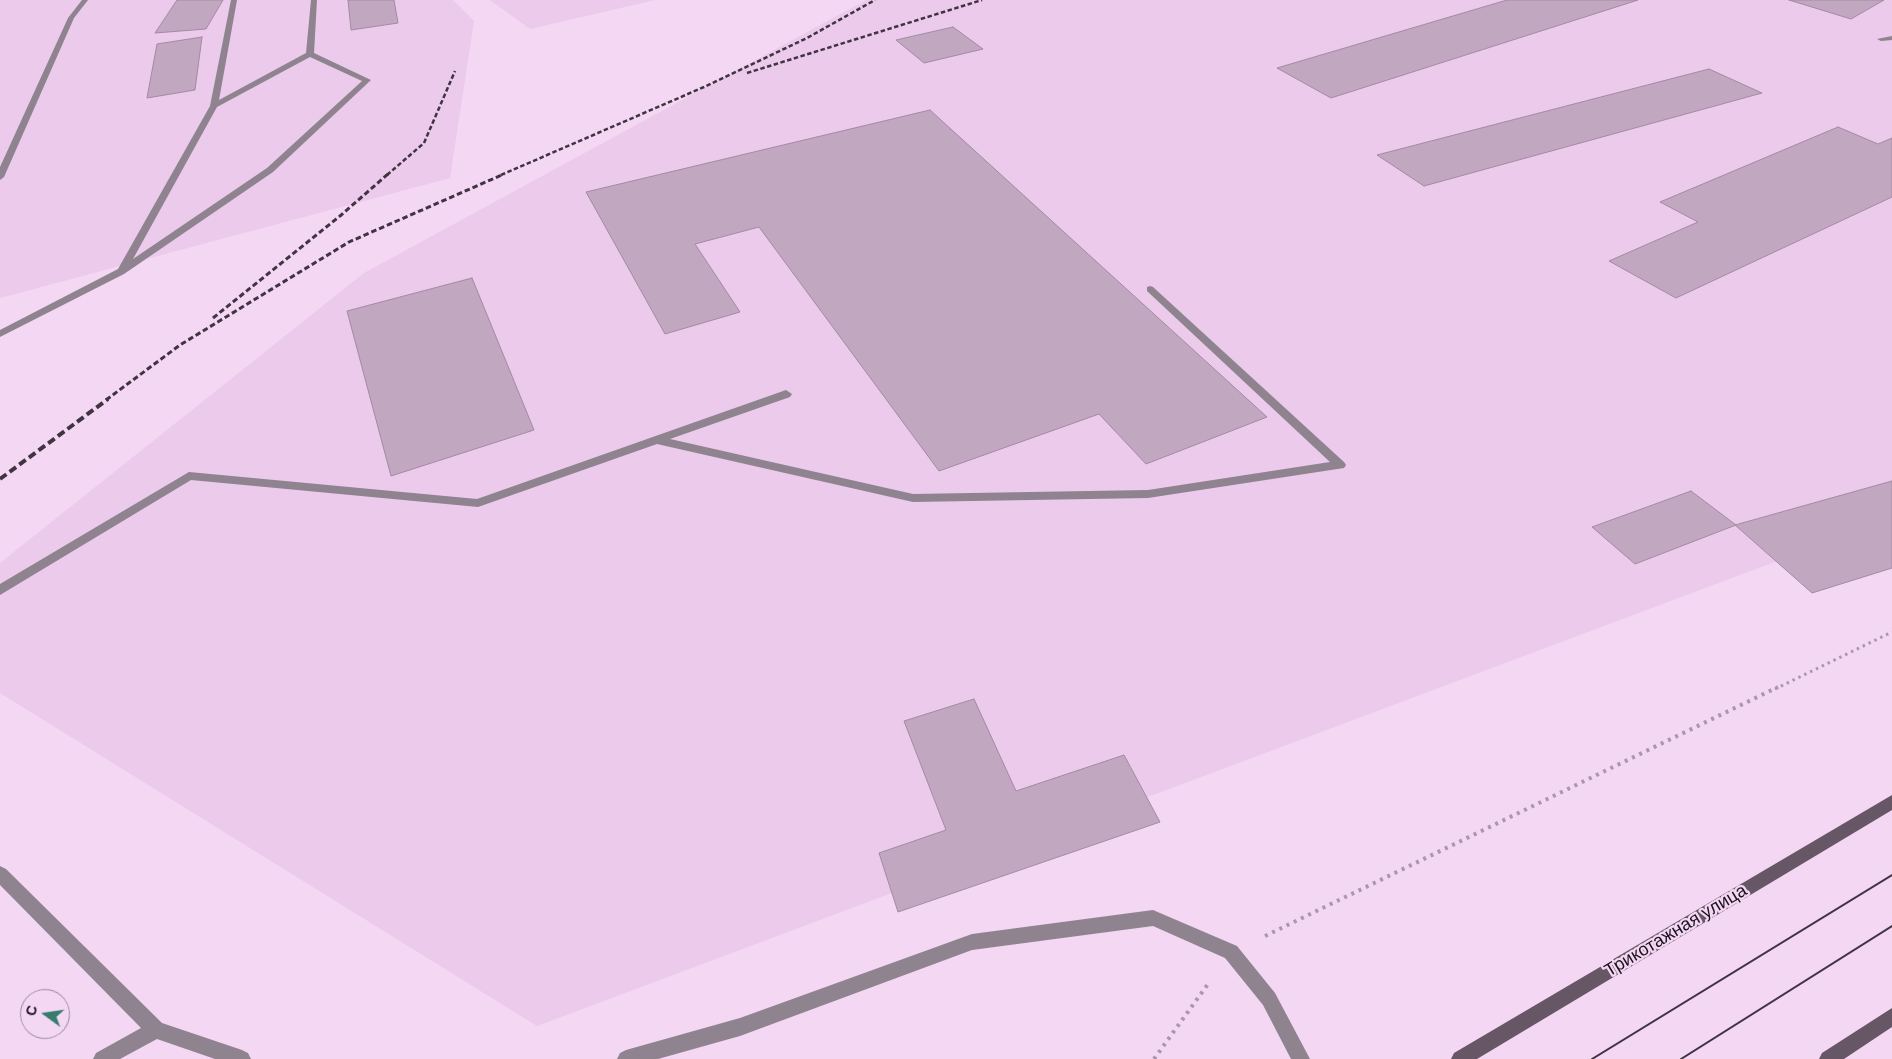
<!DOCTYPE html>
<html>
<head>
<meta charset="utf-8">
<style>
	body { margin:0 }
	#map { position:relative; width:1892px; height:1059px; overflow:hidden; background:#f3d7f3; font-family:Helvetica,sans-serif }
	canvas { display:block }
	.north { position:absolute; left:20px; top:989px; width:50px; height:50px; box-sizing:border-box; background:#f3d7f3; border:1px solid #9d889d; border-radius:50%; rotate:284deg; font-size:14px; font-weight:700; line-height:20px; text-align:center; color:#1c121c }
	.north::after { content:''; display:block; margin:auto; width:18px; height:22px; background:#387c6f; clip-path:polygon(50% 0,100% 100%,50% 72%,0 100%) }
</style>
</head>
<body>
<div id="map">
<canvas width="1892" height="1059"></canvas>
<div class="north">С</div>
</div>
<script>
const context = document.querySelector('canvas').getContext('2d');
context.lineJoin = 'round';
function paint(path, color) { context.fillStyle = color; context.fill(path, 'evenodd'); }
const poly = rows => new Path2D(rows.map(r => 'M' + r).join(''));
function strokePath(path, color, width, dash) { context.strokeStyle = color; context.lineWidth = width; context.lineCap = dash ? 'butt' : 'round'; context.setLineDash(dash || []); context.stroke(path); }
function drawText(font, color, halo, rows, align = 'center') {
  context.font = font + ' Helvetica,sans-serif'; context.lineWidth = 4.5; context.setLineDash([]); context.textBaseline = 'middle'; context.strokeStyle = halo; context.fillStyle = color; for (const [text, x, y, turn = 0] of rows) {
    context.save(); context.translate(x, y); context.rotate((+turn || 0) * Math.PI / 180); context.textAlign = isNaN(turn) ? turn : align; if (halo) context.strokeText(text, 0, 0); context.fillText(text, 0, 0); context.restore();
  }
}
const built = poly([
	[0,0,453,0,474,21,450,178,0,298],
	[490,0,655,0,530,29],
	[866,0,1892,0,1892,518,537,1026,0,693,0,563,364,273]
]);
const building = poly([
	[177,0,223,0,206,29,155,33,177,0],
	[348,0,394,0,398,23,351,30,348,0],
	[1507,0,1638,0,1331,98,1277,68,1507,0],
	[1789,0,1884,0,1851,19,1789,0],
	[953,27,983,49,924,63,896,40,953,27],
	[202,37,195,90,147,98,157,44,202,37],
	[1709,69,1762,93,1424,186,1377,155,1709,69],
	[930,110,1267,417,1146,464,1099,414,939,471,759,227,695,244,740,312,665,334,586,192,930,110],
	[1838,127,1878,144,1892,138,1892,197,1676,298,1609,261,1698,222,1660,202,1838,127],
	[472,278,534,430,391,476,347,311,472,278],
	[1892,481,1892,568,1812,593,1735,525,1892,481],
	[1691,491,1736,525,1635,564,1592,527,1691,491],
	[974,699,1016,791,1124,755,1160,822,898,912,879,853,946,830,904,721,974,699]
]);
const pathFar1 = poly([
	[1775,689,1892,632]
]);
const path = poly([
	[1265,936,1778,687],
	[1154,1059,1208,984]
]);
const service = poly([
	[82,0,88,0,74,18,4,177,0,180,0,167,68,18,82,0],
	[231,0,237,0,219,100,306,53,311,0,317,0,314,53,371,80,273,172,124,274,0,337,0,330,118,269,210,106,231,0],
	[310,57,362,81,267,168,133,259,217,107,310,57],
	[1892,36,1892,40,1881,41,1877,39,1892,36],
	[1150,286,1153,287,1344,462,1346,465,1344,468,1148,498,913,502,657,444,478,507,191,480,0,595,0,584,189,472,477,499,786,390,792,394,790,397,670,439,913,494,1148,490,1330,462,1147,291,1147,287,1150,286],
	[0,866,6,869,162,1023,242,1050,248,1053,251,1059,215,1059,157,1039,120,1059,93,1059,96,1053,141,1028,0,885,0,866],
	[1153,910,1237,946,1275,993,1310,1059,1291,1059,1263,1005,1225,958,1153,926,972,950,740,1036,658,1059,617,1059,620,1053,626,1050,740,1018,972,934,1153,910]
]);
const secondary = poly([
	[1892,795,1892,810,1477,1059,1451,1059,1454,1053,1892,795],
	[1892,1008,1892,1027,1844,1059,1819,1059,1822,1053,1892,1008]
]);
const tram = poly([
	[1592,1059,1892,875],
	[1681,1059,1892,926]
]);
const railFar2 = poly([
	[747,73,982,0],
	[387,175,424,143,455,71],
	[501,175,704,87,807,38,875,0]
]);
const railFar1 = poly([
	[213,318,340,216,388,174],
	[106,400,180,345,349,242,504,174]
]);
const rail = poly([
	[0,479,108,399]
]);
const nearStreetnames = [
	["Трикотажная улица",1676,931,-31]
];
paint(built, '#ebcaeb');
paint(building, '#c2a7c1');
strokePath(building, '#a48aa3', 1);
strokePath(pathFar1, '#ac96ac', 3, [2.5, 4]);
strokePath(path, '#ac96ac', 4, [3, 5]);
paint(service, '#8e838e');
paint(secondary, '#665666');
strokePath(tram, '#413441', 2);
strokePath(railFar2, '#413441', 2.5, [4.5, 2.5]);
strokePath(railFar1, '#413441', 3, [5.5, 3]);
strokePath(rail, '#413441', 4, [8, 4]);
drawText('18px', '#1c121c', '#f3d7f3', nearStreetnames);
</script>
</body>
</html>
